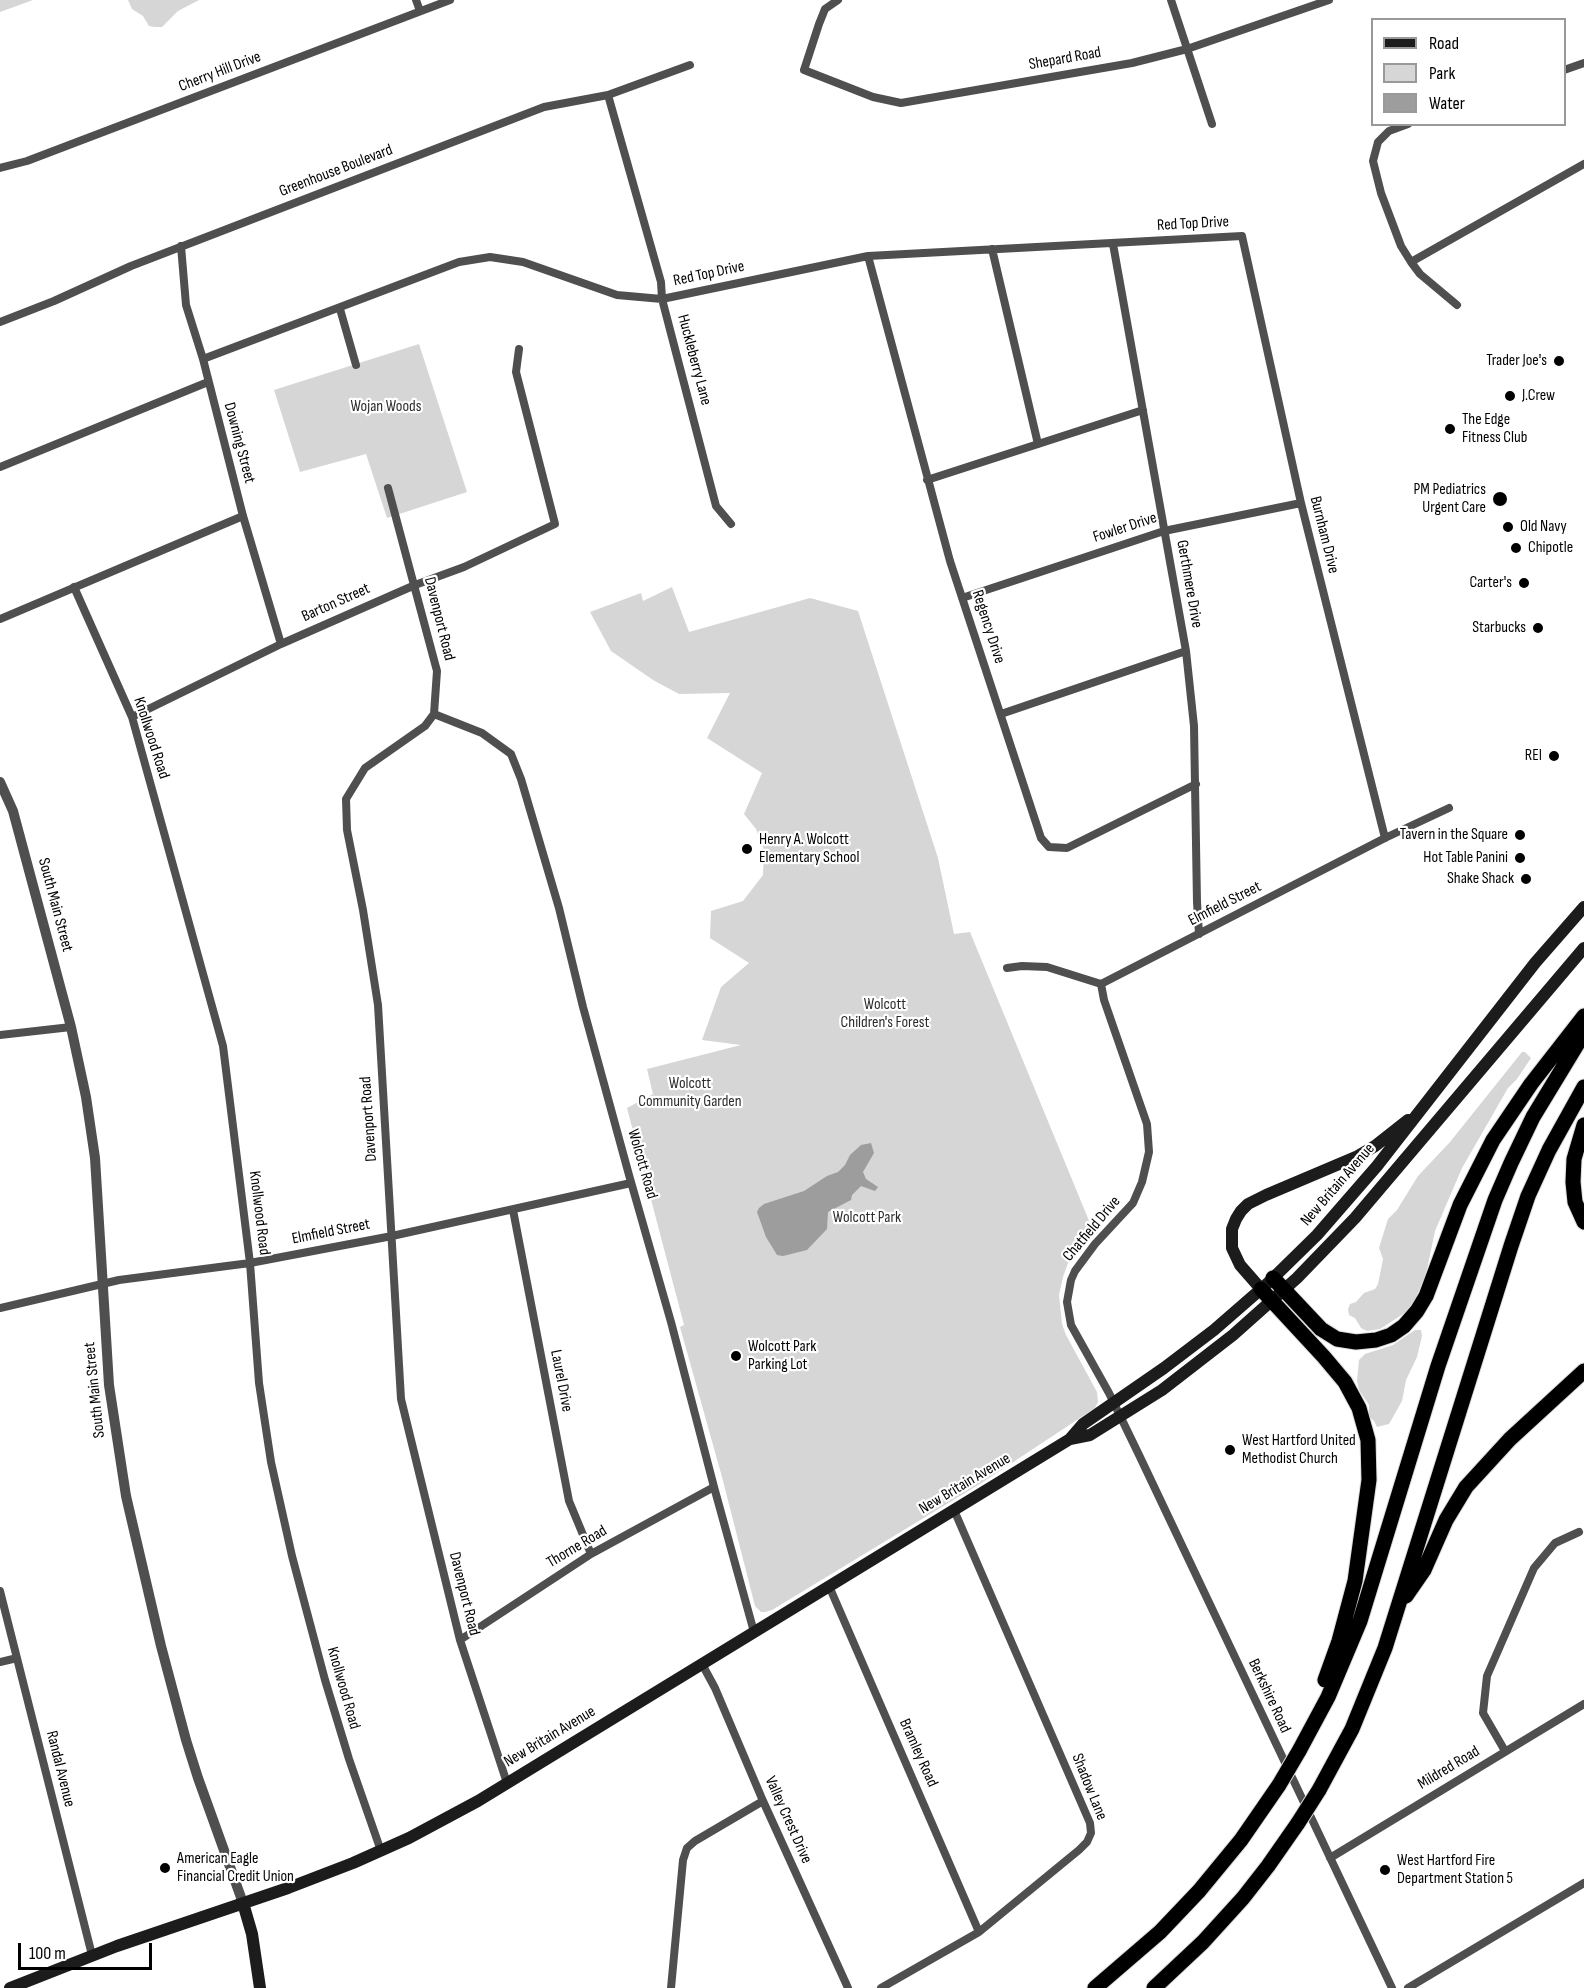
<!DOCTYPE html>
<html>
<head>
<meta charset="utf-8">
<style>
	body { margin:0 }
	#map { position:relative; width:1584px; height:1988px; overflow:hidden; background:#fff; font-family:"Sofia Sans Condensed",sans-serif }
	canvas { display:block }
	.legend { position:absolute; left:1371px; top:18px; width:195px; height:108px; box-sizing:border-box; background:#fff; border:2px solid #999; margin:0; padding:8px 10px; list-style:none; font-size:18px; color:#000 }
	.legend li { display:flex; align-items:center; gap:12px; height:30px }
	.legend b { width:30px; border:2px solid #999 }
	.scale { position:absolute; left:18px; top:1943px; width:134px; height:27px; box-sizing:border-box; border:3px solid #000; border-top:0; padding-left:8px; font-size:18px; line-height:21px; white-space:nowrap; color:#000; -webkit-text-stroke:4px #fff; paint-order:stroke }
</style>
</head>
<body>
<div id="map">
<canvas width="1584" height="1988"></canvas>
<ul class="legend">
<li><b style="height:8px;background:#1c1c1c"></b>Road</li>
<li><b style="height:16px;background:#d6d6d6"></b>Park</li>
<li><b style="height:16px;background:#9d9d9d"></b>Water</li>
</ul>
<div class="scale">100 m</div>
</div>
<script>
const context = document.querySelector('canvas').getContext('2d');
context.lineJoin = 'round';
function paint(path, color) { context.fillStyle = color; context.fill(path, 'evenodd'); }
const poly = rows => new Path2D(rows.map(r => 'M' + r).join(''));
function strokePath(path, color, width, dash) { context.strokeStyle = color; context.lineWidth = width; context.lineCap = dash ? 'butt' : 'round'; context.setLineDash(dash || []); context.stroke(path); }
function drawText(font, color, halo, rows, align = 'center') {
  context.font = font + ' "Sofia Sans Condensed",sans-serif'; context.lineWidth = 4.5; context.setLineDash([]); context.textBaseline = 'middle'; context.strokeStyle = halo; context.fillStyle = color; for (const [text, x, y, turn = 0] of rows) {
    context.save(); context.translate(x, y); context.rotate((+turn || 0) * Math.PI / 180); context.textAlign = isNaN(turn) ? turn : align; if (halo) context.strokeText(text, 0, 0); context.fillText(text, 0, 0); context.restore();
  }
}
const green = poly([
	[0,0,33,0,0,12],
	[128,0,199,0,178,11,162,27,155,27,149,26,143,16,132,9],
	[419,344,467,492,387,518,366,454,300,472,274,390],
	[672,587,689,632,810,598,858,611,938,858,954,934,970,932,1092,1228,1069,1260,1063,1277,1059,1295,1062,1324,1066,1335,1097,1392,1098,1402,1095,1408,983,1482,772,1610,765,1612,761,1612,755,1606,722,1477,680,1327,684,1325,627,1108,653,1094,647,1069,741,1045,702,1040,721,987,749,963,710,938,711,911,743,901,763,875,764,850,756,829,744,814,762,773,707,738,730,693,679,694,653,680,611,651,590,612,641,593,643,601],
	[1522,1052,1525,1052,1531,1058,1517,1079,1508,1088,1462,1168,1435,1231,1426,1274,1411,1309,1380,1329,1367,1331,1361,1328,1355,1318,1349,1315,1348,1309,1350,1304,1356,1302,1364,1293,1375,1289,1378,1284,1383,1259,1379,1248,1388,1219,1397,1210,1418,1176,1450,1142],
	[1415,1330,1421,1330,1422,1336,1417,1357,1406,1380,1402,1401,1389,1424,1377,1427,1374,1421,1369,1417,1369,1405,1359,1390,1357,1381,1359,1360,1365,1354,1393,1345]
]);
const water = poly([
	[871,1143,874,1153,863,1172,866,1179,878,1187,875,1191,861,1186,852,1195,851,1200,828,1212,827,1229,807,1250,783,1256,777,1255,766,1237,757,1212,759,1208,764,1204,804,1191,827,1176,838,1172,845,1165,850,1155,861,1145]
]);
const minor = poly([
	[416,0,420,11],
	[838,0,825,9,819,24,804,70,873,97,901,103,1132,63,1187,49,1329,0],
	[1171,0,1212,124],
	[1564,70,1584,63],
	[608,95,661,282,662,299,716,506,731,524],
	[1408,124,1389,131,1378,142,1373,161,1381,193,1401,246,1411,262,1420,274,1457,305],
	[0,168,27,161,450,0],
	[1113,244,1186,651,1194,726,1197,902,1199,934],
	[181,246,186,305,203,359,243,516,281,644],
	[992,249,1038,444],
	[868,256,950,561,1041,838,1049,847,1067,848,1196,784],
	[1411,262,1584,164],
	[340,309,356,365],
	[0,322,54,301,131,266,544,107,608,95,690,65],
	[203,359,459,262,490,257,523,262,617,295,662,299,868,256,1242,236,1301,503,1385,838],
	[0,467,208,382],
	[927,480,1143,410],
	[388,488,437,671,434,714,425,726,365,768,346,799,347,830,363,910,378,1005,401,1399,460,1640,507,1783],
	[74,587,132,717,223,1046,250,1263,259,1383,271,1462,292,1556,325,1680,349,1759,381,1851],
	[962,598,1164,531,1301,503],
	[0,619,243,516],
	[434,714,482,733,511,754,521,779,559,908,583,1007,629,1175,671,1322,714,1487,754,1632],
	[1001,714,1186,651],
	[132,717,281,644,415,585,464,567,555,524,516,372,519,349],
	[1007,968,1022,966,1047,967,1101,984,1385,838,1449,808],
	[1101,984,1104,1000,1147,1124,1149,1152,1142,1182,1133,1203,1095,1244,1075,1271,1071,1280,1067,1302,1071,1325,1109,1393,1140,1457,1392,1988],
	[0,1035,71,1027],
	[513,1210,569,1501,591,1554],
	[0,1308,119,1280,250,1263,392,1236,631,1183],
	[829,1586,979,1932],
	[0,1591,92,1955],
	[460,1640,591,1554,714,1487],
	[0,1662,17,1658],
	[702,1664,715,1688,763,1801,848,1988],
	[1505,1751,1483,1713,1487,1676,1534,1568,1555,1543,1579,1532],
	[1330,1858,1584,1704],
	[671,1988,683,1860,687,1848,695,1841,763,1801],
	[881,1988,979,1932,1079,1850,1087,1842,1091,1833,1090,1823,954,1510],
	[1408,1988,1584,1883]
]);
const tertiary = poly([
	[0,782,13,811,71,1027,86,1097,95,1158,109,1385,126,1496,161,1646,186,1740,198,1778,243,1903]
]);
const secondary = poly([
	[1261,1289,1240,1265,1232,1248,1232,1229,1236,1219,1241,1211,1248,1204,1266,1195,1358,1156,1375,1146,1408,1120],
	[1070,1439,1090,1435,1162,1390,1233,1335,1297,1278,1355,1218,1584,948],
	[243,1903,252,1934,260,1988],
	[10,1988,117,1946,288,1888,353,1863,409,1838,478,1801,1070,1439,1083,1424,1164,1368,1214,1330,1268,1283,1317,1235,1377,1166,1535,963,1584,907]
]);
const motorway = poly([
	[1584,1125,1574,1159,1573,1182,1575,1202,1584,1222],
	[1273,1278,1321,1329,1337,1339,1356,1342,1376,1340,1391,1335,1404,1326,1417,1311,1426,1296,1460,1205,1493,1140,1531,1084,1584,1016],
	[1261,1289,1324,1357,1345,1382,1359,1408,1368,1440,1369,1480,1355,1581,1339,1641,1325,1680],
	[1406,1596,1424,1570,1446,1520,1466,1487,1510,1439,1584,1371],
	[1299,1751,1328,1697,1360,1621,1438,1366,1495,1200,1511,1163,1533,1117,1584,1033],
	[1319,1790,1352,1729,1385,1648,1511,1246,1528,1196,1549,1150,1584,1087],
	[1095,1988,1160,1932,1199,1891,1241,1840,1279,1785],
	[1154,1988,1203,1942,1243,1898,1268,1866,1298,1823]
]);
const motorwayBridge = poly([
	[1279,1785,1299,1751],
	[1298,1823,1319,1790]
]);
const markers = [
	[1559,361,6,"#000"],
	[1510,396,6,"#000"],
	[1450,429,6,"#000"],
	[1500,499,8,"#000"],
	[1508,527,6,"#000"],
	[1516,548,6,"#000"],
	[1524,583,6,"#000"],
	[1538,628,6,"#000"],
	[1554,756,6,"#000"],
	[1520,835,6,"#000"],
	[747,849,6,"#000"],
	[1520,858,6,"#000"],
	[1526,879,6,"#000"],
	[736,1356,6,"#000"],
	[1230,1450,6,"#000"],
	[165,1868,6,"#000"],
	[1385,1870,6,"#000"]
];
const streetNames = [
	["Shepard Road",1065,59,-10],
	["Cherry Hill Drive",220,72,-21],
	["Greenhouse Boulevard",336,171,-21],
	["Red Top Drive",1193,224,-3],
	["Red Top Drive",709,274,-12],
	["Huckleberry Lane",694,360,75],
	["Downing Street",239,443,75],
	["Fowler Drive",1125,528,-18],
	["Burnham Drive",1324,535,76],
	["Gerthmere Drive",1189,584,80],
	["Barton Street",336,603,-24],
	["Davenport Road",439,619,76],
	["Regency Drive",988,627,72],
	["Knollwood Road",151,738,72],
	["Elmfield Street",1225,904,-27],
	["South Main Street",55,905,75],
	["Davenport Road",369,1119,-94],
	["Wolcott Road",642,1164,74],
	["New Britain Avenue",1338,1185,-49],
	["Knollwood Road",259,1213,83],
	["Chatfield Drive",1092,1229,-50],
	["Elmfield Street",331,1232,-11],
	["Laurel Drive",561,1381,79],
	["South Main Street",95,1390,-96],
	["New Britain Avenue",965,1484,-31],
	["Thorne Road",577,1547,-31],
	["Davenport Road",464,1594,76],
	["Knollwood Road",343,1688,74],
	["Berkshire Road",1269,1696,65],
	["New Britain Avenue",550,1737,-31],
	["Bramley Road",918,1753,66],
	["Mildred Road",1449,1768,-31],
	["Randal Avenue",60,1769,76],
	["Shadow Lane",1089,1787,68],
	["Valley Crest Drive",788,1820,66]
];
const poiNames = [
	["Trader Joe's",1547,361,"right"],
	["J.Crew",1522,396],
	["The Edge",1462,420],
	["Fitness Club",1462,438],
	["PM Pediatrics",1486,490,"right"],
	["Urgent Care",1486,508,"right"],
	["Old Navy",1520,527],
	["Chipotle",1528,548],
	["Carter's",1512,583,"right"],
	["Starbucks",1526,628,"right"],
	["REI",1542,756,"right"],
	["Tavern in the Square",1508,835,"right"],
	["Henry A. Wolcott",759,840],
	["Elementary School",759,858],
	["Hot Table Panini",1508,858,"right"],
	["Shake Shack",1514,879,"right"],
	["Wolcott Park",748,1347],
	["Parking Lot",748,1365],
	["West Hartford United",1242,1441],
	["Methodist Church",1242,1459],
	["American Eagle",177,1859],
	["Financial Credit Union",177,1877],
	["West Hartford Fire",1397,1861],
	["Department Station 5",1397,1879]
];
const parkNames = [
	["Wojan Woods",386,407],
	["Wolcott",885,1005],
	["Children's Forest",885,1023],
	["Wolcott",690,1084],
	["Community Garden",690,1102],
	["Wolcott Park",867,1218]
];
paint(green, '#d6d6d6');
paint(water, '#9d9d9d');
strokePath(motorway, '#dbdbdb', 17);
strokePath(minor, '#4f4f4f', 8);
strokePath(tertiary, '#4f4f4f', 10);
strokePath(secondary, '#1c1c1c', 12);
strokePath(motorway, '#000', 15);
strokePath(motorwayBridge, '#dbdbdb', 17, []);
strokePath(motorwayBridge, '#000', 15);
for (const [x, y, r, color] of markers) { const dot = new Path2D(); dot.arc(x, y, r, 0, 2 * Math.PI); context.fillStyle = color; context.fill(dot); strokePath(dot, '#fff', 2); }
drawText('16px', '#000', '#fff', streetNames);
drawText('16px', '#000', '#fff', poiNames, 'left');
drawText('16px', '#2d2d2d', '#fff', parkNames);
</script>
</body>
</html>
